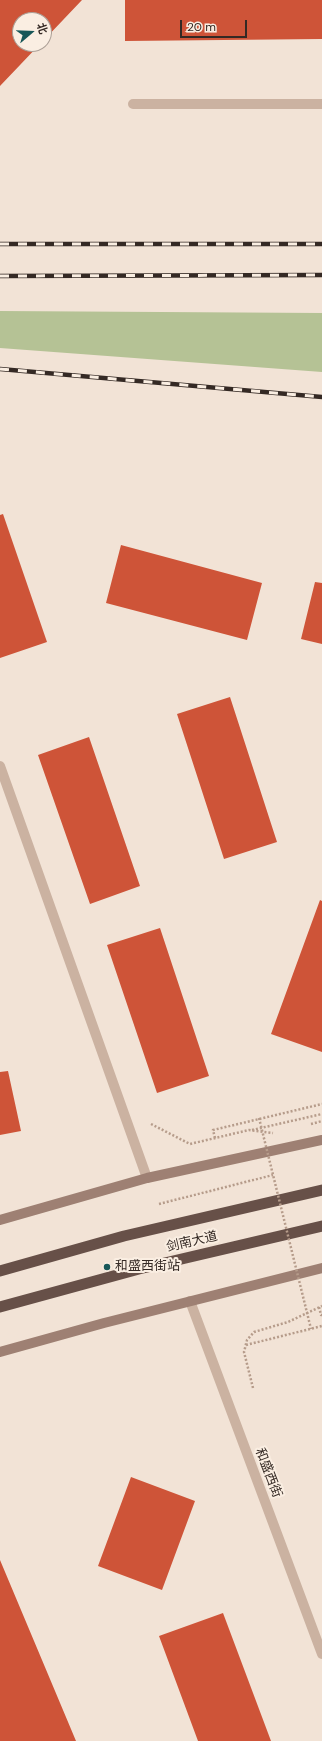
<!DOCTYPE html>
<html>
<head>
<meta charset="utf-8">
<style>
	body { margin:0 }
	#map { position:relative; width:322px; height:1741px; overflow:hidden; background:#f2e3d6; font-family:"DM Sans","Noto Sans SC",sans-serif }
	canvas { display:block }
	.north { position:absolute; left:12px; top:12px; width:40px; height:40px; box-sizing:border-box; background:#faeee2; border:1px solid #ab9f96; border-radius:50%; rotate:71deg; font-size:11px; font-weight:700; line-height:16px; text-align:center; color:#342924 }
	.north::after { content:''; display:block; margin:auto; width:14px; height:18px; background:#185758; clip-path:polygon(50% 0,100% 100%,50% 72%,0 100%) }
	.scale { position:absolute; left:180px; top:20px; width:67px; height:18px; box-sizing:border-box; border:2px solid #342924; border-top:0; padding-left:5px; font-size:12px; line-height:14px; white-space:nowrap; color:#342924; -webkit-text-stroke:3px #faeee2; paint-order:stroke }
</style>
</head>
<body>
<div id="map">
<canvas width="322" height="1741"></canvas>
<div class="north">北</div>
<div class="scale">20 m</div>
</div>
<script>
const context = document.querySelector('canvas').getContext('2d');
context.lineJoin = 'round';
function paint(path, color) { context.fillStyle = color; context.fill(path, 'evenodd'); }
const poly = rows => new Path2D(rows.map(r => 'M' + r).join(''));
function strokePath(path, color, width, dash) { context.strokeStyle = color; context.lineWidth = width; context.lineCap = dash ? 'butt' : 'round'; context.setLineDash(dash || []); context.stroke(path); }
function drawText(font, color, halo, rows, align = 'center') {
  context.font = font + ' "DM Sans","Noto Sans SC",sans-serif'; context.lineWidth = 4; context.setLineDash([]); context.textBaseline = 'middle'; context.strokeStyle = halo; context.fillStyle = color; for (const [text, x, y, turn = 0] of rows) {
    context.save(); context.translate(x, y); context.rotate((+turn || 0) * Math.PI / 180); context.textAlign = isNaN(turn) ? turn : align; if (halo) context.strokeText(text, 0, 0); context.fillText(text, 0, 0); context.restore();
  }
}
const green = poly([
	[0,311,322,313,322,372,0,348]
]);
const building = poly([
	[0,0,82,0,44,40,44,20,20,20,20,44,40,44,0,86],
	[125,0,322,0,322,39,125,41],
	[3,514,47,642,0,658,0,515],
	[121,545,262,583,247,640,106,603],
	[315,582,322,583,322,644,301,639],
	[230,697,277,842,224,859,177,714],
	[89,737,140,886,90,904,38,755],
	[320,900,322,901,322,1052,271,1034],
	[160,928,209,1076,157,1093,107,945],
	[8,1071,21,1131,0,1135,0,1072],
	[131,1477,195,1501,162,1590,98,1566],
	[0,1560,76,1741,0,1741],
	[223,1613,271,1741,198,1741,159,1636]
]);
const path = poly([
	[151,1124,190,1144,249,1130,273,1133],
	[311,1124,322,1121],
	[252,1130,322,1114],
	[215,1138,213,1130,322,1104],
	[159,1204,273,1175],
	[319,1307,321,1315,322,1315],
	[246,1345,322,1326],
	[253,1388,244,1352,247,1340,254,1332,288,1322,322,1306]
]);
const minor = poly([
	[0,766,147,1178]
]);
const tertiary = poly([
	[133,104,322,104],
	[190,1301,322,1654]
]);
const secondary = poly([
	[0,1220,147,1178,322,1140],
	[0,1352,104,1323,322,1268]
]);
const trunk = poly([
	[0,1271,124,1236,322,1190],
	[0,1307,139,1269,322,1226]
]);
const rail = poly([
	[0,244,322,244],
	[0,276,322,275],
	[0,369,322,397]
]);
const pathBridge = poly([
	[259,1118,311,1329]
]);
const markers = [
	[107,1267,4,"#185758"]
];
const streetNames = [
	["剑南大道",192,1242,-13],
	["和盛西街",268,1473,69]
];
const poiNames = [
	["和盛西街站",115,1267]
];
paint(green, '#b5c295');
paint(building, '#ce5438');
strokePath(path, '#b69c8b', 2.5, [2, 2]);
strokePath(minor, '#cbb2a1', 10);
strokePath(tertiary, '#cbb2a1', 10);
strokePath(secondary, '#9e8073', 10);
strokePath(trunk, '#675048', 11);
strokePath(rail, '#342924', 4.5);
strokePath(rail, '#faeee2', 3, [9]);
strokePath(pathBridge, '#b69c8b', 2.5, [2, 2]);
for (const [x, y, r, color] of markers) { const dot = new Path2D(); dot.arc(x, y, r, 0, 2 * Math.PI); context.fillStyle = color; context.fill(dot); strokePath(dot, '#faeee2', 1.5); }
drawText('13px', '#342924', '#faeee2', streetNames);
drawText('13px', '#342924', '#faeee2', poiNames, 'left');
</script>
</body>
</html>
